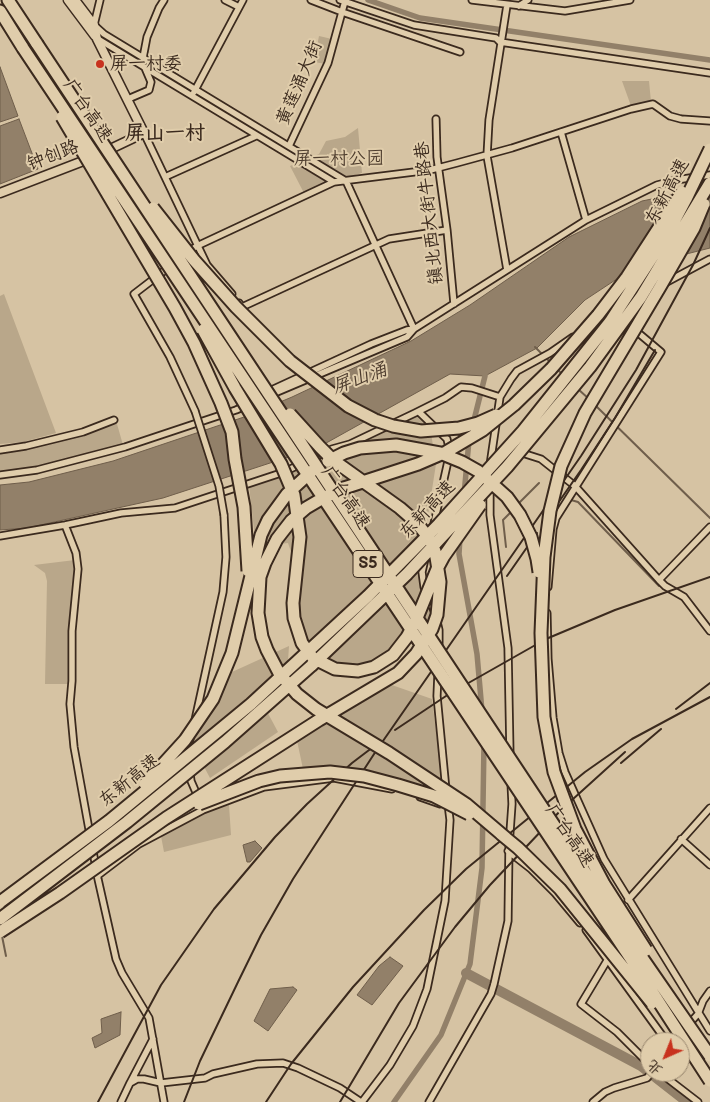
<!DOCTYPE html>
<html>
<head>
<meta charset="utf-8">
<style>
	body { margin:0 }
	#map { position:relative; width:710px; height:1102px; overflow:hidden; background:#d6c3a3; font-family:"Balsamiq Sans","LXGW WenKai TC",sans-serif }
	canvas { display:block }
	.north { position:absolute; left:640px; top:1032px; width:50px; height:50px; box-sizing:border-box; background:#e0cdab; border:1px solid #9e8c73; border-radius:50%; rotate:224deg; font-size:14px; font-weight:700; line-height:20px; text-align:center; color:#3b2a1e }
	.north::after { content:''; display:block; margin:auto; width:18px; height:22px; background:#c8321e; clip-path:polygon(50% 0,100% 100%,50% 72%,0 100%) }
</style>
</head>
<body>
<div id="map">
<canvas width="710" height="1102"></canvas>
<div class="north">北</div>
</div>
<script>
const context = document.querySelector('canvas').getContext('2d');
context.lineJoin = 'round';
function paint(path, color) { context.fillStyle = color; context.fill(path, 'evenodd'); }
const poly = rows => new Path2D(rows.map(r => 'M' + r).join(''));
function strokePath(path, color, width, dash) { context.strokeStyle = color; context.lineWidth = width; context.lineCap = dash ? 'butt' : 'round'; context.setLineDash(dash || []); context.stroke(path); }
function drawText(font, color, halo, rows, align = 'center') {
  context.font = font + ' "Balsamiq Sans","LXGW WenKai TC",sans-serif'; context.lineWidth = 4; context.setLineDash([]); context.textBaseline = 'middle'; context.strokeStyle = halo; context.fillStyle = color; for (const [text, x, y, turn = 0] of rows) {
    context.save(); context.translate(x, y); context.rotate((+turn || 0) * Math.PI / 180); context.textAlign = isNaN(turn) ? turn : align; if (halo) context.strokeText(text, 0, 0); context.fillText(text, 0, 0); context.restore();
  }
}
const green = poly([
	[319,36,332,39,326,64,314,62],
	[622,81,649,81,651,102,631,106],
	[358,128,362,173,317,186,304,193,290,166,319,154,326,141,345,137],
	[4,294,56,433,23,442,0,444,0,296],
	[418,416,430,427,436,464,419,573,421,589,432,617,433,674,410,641,372,664,343,668,326,662,304,639,296,611,300,578,288,543,256,547,249,486,280,477],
	[117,424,123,445,37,467,0,472,0,453,27,449,83,435],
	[75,560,68,684,45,684,47,581,45,573,34,565],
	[289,646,288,661,256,691,278,732,210,778,191,742,232,672],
	[386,683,432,699,444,795,385,775,325,769,303,769,295,731],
	[229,805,231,835,164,852,161,836,204,812]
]);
const water = poly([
	[0,67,18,116,0,122,0,67],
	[19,119,38,169,0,184,0,126,19,119],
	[710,187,710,248,635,267,585,300,537,348,485,376,450,374,319,447,163,498,27,528,0,530,0,485,29,482,113,461,247,416,292,397,411,341,470,305,569,237,642,201,710,187],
	[255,841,262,848,250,862,247,862,243,845,255,841],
	[390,957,403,966,372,1005,357,995,379,966,390,957],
	[293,987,297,990,268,1031,254,1021,270,989,293,987],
	[121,1012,120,1035,95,1048,92,1038,102,1033,101,1019,121,1012]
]);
const stream = poly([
	[535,347,551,363],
	[556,368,563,375],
	[578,389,589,399],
	[594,404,710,518],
	[571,500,578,502,659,586],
	[517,505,539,483],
	[506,547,503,520,512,511],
	[2,936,6,956]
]);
const canal = poly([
	[368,0,420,18,710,60],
	[473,424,485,376,485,370],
	[464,495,469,440],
	[460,537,459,554,477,654,482,711],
	[394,1102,441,1035,470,964,482,868,484,743]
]);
const river = poly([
	[466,973,641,1066,687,1102]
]);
const minor = poly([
	[100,0,94,25,104,34,346,181,414,329],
	[225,0,239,7],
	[311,0,342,12,460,52],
	[340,0,414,25,496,38,500,42,710,73],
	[472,0,565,11,630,0],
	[507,5,489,120,487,156,507,270],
	[519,6,528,0],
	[98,39,334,182],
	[143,58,147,37,159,8,164,0],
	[194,92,243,0],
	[128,99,149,90,151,82,145,68],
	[436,119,437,157,447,230,454,304],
	[561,132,586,220],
	[144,133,207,265,232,294],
	[289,146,328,63,345,1],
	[165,177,256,136],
	[188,252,197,246,334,182,430,170,457,163,512,148,631,109,653,104,670,116,681,119,710,121],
	[181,258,134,294,170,357,195,411],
	[665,283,710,259],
	[239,303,242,307,389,239,447,230],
	[598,321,615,310],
	[270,395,407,337,414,329,586,220,657,185,676,180,710,175],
	[254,398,371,344,407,330,414,329],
	[419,412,447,439,450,452,433,528],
	[0,450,26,446,83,432,114,420],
	[519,452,541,459,575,486,659,580,665,586,684,597,710,631],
	[311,459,332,449,350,444,415,413,445,398,461,387,472,388,500,397],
	[490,465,500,397,511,379,517,371,550,353,573,337],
	[0,475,37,470,125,447,236,410,259,400],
	[490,487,490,515,508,648,510,754],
	[65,525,76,553,78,569,72,631,72,681,70,704,74,747,98,879,116,959,122,973,149,1018,164,1102],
	[0,536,65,525,121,513,175,508,284,472,303,463],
	[425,559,422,572,424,587,435,613,439,630,439,648],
	[659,580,710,527],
	[548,587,553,529,556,518,661,352,623,320],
	[547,613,548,659,553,718,559,753,565,772,604,859,710,1031],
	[438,673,437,696,446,790],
	[195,720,223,592,226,557,224,515],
	[190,739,187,750,191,781,198,797],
	[420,797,440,804],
	[681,839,710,865],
	[508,851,531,869,555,893,580,923],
	[97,876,139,844,203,810,264,787,334,778,392,789],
	[628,900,710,808],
	[586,930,667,1042],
	[608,959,581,1004,617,1032,650,1065],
	[688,1025,698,1014,703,1001,710,991],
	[673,1042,680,1033],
	[659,1072,698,1102],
	[130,1083,153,1039],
	[121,1102,130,1083,137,1079,144,1079,161,1083,205,1078,213,1074,257,1064,283,1063,298,1068,340,1088,361,1102],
	[362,1102,390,1065,413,1026,427,989,445,901,450,820,448,804],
	[429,1102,491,994,494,984,508,921,509,846,512,804,511,783],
	[593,1102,605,1092,614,1088,647,1078,652,1072]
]);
const tertiary = poly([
	[68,0,95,36],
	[75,0,94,25,97,39,144,133,104,152],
	[0,193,91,158]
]);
const motorway = poly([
	[8,0,37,44],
	[0,11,23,48]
]);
const rail = poly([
	[556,506,581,470,615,418,655,350],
	[507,576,537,533],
	[676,709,710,683],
	[395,730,449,694,546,639,615,610,710,577],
	[621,763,661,729],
	[98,1102,161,985,214,909,275,837,307,804,352,763,377,744],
	[184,1102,200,1061,238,982,261,935,293,879,376,751,581,456,636,370,693,265,710,228],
	[266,1102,291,1064,353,987,424,910,466,869,585,772,632,739,710,697],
	[340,1102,399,1003,455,927,490,885,562,809,625,752]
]);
const minorBridge = poly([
	[195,411,219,486,224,515]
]);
const motorwayBridge = poly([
	[37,44,636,949,710,1056],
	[23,48,631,959,710,1081],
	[62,117,175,308,194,343,221,403,232,432,235,459,244,507,248,571],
	[153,208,194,260,236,307,290,361,348,406,375,420,393,426,421,431,459,428,478,423,496,415],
	[203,330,235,388,281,464,294,495,300,537,293,603,294,618,302,643,313,658,335,669,358,671,374,667,393,655,407,637,417,618,437,569,444,556,480,505],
	[328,461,344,453,360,448,396,445,440,453,462,462,478,471,507,497,520,515,531,537,537,559,539,572],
	[145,784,185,740,213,699,232,653,261,535,268,520,287,494,312,471],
	[199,804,259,781,280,776,330,772,364,776,398,785,434,796,469,814],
	[501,834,518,848,560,889,652,1003],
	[506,838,466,804,389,753,316,709,297,694,279,673,267,650,262,637,258,613,260,577,265,563,277,539,291,521,306,508,323,498,344,488,418,464,446,452,483,430,514,405,551,369,598,315,627,277,682,192],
	[0,902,109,821,251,704,368,596,439,524,523,431,610,322,668,233,686,199,710,149],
	[0,919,127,822,225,742,311,666,407,574,507,467,590,367,641,297,710,183],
	[0,932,60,893,166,818,319,720,398,673,416,654,432,629,437,615,440,582,435,551,429,538,416,522,400,508,333,460,320,447,290,414],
	[646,950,604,884,575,829,554,772,544,717,541,633,544,557,550,511,561,466,585,413,660,287,694,228,704,204]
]);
const markers = [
	[100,64,5,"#c8321e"]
];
const shields = [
	[368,564,30]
];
const shieldNames = [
	["S5",368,564]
];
const poiNames = [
	["屏一村委",110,64]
];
const streetNames = [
	["黄莲涌大街",300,83,-67],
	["广台高速",87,111,56],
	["钟创路",53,156,-21],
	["东新高速",668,192,-62],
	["镇北西大街牛路巷",430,213,-96],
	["广台高速",345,498,56],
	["东新高速",428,510,-47],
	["东新高速",130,781,-39],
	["广台高速",569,836,56]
];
const parkNames = [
	["屏一村公园",339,159]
];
const waterNames = [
	["屏山涌",360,379,-20]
];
const quarterNames = [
	["屏山一村",165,134]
];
paint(green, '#b9a78a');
paint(water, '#928069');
strokePath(water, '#6f5e4b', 1);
strokePath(stream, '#6f5e4b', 2);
strokePath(canal, '#928069', 5.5);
strokePath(river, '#928069', 10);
strokePath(minor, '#3b2a1e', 9);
strokePath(tertiary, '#3b2a1e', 11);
strokePath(motorway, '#3b2a1e', 15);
strokePath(minor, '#e0cdab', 5.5);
strokePath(tertiary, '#e0cdab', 8);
strokePath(motorway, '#e0cdab', 11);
strokePath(rail, '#3b2a1e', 2);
strokePath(minorBridge, '#3b2a1e', 9, []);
strokePath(motorwayBridge, '#3b2a1e', 15, []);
strokePath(minorBridge, '#e0cdab', 5.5);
strokePath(motorwayBridge, '#e0cdab', 11);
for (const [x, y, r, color] of markers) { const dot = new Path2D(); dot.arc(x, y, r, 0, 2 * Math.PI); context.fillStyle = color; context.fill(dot); strokePath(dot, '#e0cdab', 2); }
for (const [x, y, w] of shields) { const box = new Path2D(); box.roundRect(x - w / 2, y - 13.5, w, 27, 4); context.fillStyle = '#e0cdab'; context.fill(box); strokePath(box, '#3b2a1e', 1); }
drawText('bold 16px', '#3b2a1e', null, shieldNames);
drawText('18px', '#3b2a1e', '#e0cdab', poiNames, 'left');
drawText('18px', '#3b2a1e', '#e0cdab', streetNames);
drawText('18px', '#4e3d2e', '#e0cdab', parkNames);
drawText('italic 19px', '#4c3b2d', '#e0cdab', waterNames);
drawText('bold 20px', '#3b2a1e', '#e0cdab', quarterNames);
</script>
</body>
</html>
